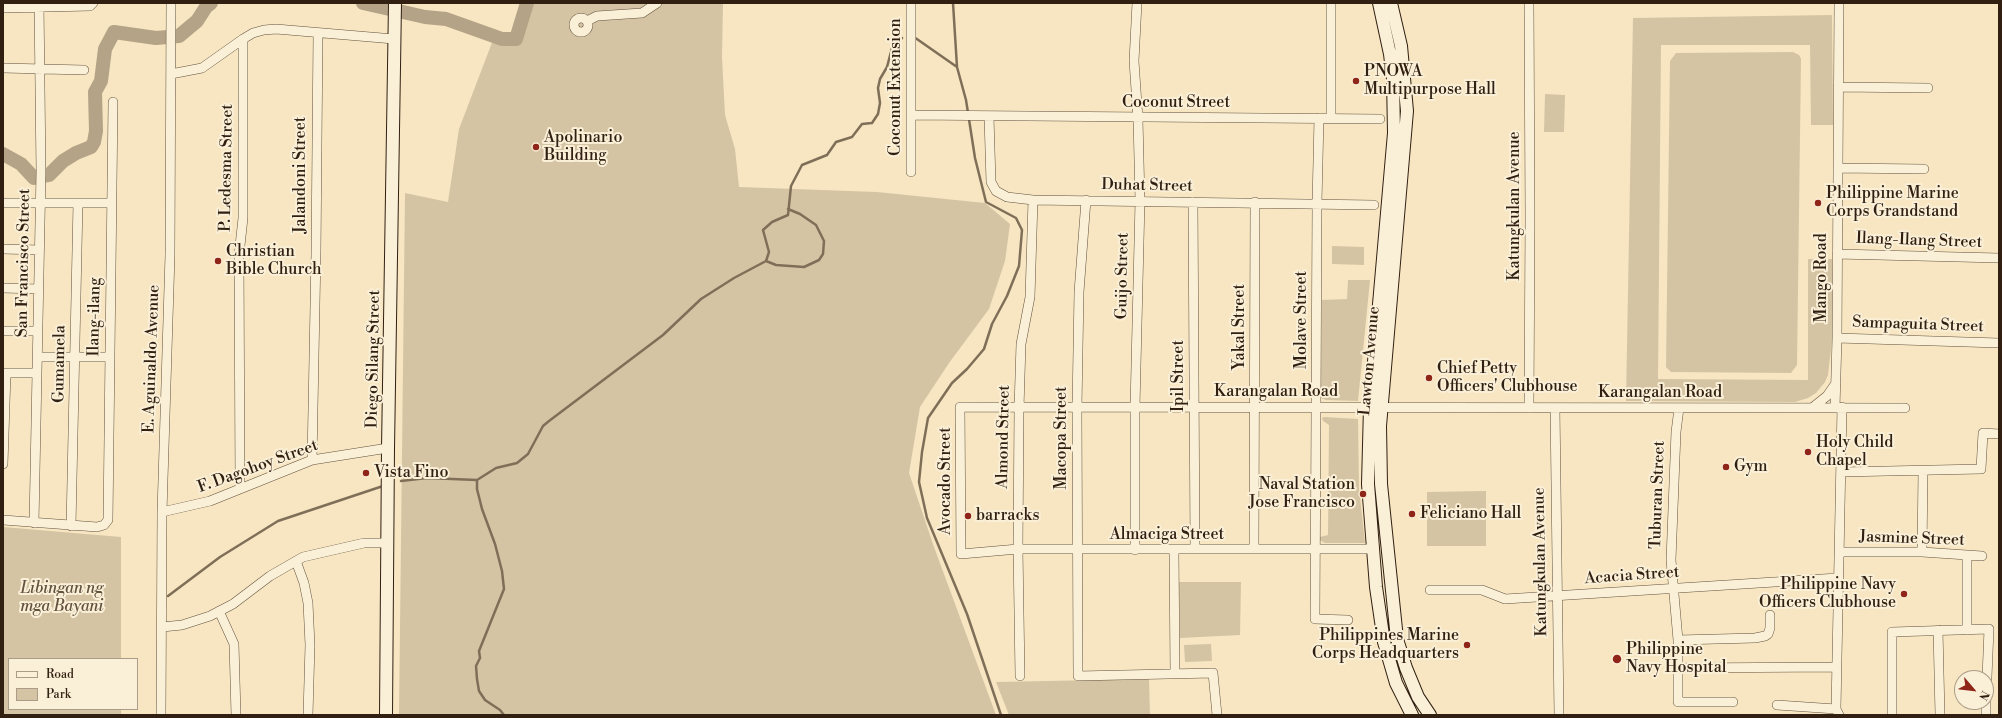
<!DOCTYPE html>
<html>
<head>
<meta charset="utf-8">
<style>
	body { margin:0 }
	#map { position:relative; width:2002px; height:718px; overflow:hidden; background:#f7e6c1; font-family:"Libre Bodoni",serif }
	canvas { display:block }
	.frame { position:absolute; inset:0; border:4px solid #312012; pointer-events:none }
	.legend { position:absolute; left:8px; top:658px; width:130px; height:52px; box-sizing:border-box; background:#faefd7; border:1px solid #aa9c88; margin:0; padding:5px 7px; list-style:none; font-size:12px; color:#312012 }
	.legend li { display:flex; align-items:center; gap:8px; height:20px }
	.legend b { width:20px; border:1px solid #aa9c88 }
	.north { position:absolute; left:1954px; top:670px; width:40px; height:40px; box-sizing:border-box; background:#faefd7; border:1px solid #aa9c88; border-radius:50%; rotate:118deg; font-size:11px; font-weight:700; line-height:16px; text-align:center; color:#312012 }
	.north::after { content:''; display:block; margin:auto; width:14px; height:18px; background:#8f2418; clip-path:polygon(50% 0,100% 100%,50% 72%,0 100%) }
</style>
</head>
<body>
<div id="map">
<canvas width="2002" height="718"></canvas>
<div class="frame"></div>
<ul class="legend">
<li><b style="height:5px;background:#faefd7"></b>Road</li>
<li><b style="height:11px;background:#d5c4a3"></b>Park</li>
</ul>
<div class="north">N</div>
</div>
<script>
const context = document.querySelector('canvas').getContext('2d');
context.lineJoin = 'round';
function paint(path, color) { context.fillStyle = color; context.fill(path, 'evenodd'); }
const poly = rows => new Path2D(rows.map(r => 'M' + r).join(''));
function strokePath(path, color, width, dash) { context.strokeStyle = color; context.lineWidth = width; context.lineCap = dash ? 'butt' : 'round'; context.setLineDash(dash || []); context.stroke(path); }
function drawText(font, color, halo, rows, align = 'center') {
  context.font = font + ' "Libre Bodoni",serif'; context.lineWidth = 4; context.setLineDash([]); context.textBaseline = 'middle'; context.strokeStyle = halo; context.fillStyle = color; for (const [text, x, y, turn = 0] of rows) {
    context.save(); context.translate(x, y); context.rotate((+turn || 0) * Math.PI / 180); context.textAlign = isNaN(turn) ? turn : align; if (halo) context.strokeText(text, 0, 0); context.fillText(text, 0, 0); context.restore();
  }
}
const green = poly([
	[530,3,723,3,722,57,725,115,735,149,739,187,877,192,985,203,1010,224,1005,261,989,309,949,363,920,407,909,473,934,547,996,715,399,715,405,193,448,202,459,129,493,40,518,38],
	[1832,15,1833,125,1811,125,1810,45,1661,45,1658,379,1808,380,1808,259,1832,259,1832,340,1828,375,1825,382,1816,393,1808,398,1795,402,1626,401,1633,18],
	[1793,52,1799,55,1801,59,1797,365,1791,373,1671,372,1666,367,1670,61,1676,53],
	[1545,94,1565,95,1564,132,1544,132],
	[1332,246,1364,247,1364,265,1332,264],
	[1348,280,1370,280,1358,401,1326,400,1321,398,1322,300,1347,299],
	[1324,417,1358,419,1359,488,1365,543,1325,543,1320,540,1320,537,1328,535,1329,425,1323,421,1322,418],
	[1486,491,1486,546,1427,546,1427,492],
	[3,527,121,537,121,659,9,659,9,709,121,709,121,715,3,715],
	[1179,582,1241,582,1240,635,1180,638],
	[1211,644,1212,661,1185,662,1184,645],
	[1149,679,1150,715,1009,715,996,682]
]);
const stream = poly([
	[953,3,957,67,966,100,975,158,986,202,1016,218,1022,230,1019,266,1007,296,992,324,984,349,967,369,952,383,928,418,922,452,919,482,927,518,967,614,1001,715],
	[914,37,957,67],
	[766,261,776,265,804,267,819,260,823,254,824,241,816,225,800,214,788,209],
	[401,481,427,478,477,480],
	[168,596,220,557,278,521,383,486],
	[504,715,500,710,485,700,479,691,477,679,476,666,480,658,479,651,504,589,502,571,495,544,482,509,477,489,477,480,496,468,517,463,528,454,543,426,549,421,663,335,701,299,734,278,766,261,769,252,763,230,772,222,788,215,791,186,802,165,827,155,836,142,852,137,862,124,872,123,878,114,880,103,878,88,880,79,887,67,892,48,902,38]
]);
const river = poly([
	[363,3,425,17,446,19,502,39,516,39,527,3],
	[3,154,21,164,34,178,49,175,63,161,76,153,91,147,94,142,96,131,95,92,101,81,105,49,114,32,156,38,179,36,197,21,206,7,211,3]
]);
const street = poly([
	[1529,3,1530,218,1529,408],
	[3,8,90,6,93,3],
	'574 25a7 7 0 1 1 14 0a7 7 0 1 1-14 0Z',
	[587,21,597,16,642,13,657,3],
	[3,68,84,70],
	[171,74,202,68,243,39,253,33,264,30,276,29,394,39],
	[1838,87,1928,88],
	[911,115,1380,119],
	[989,117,991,182,996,191,1007,197,1033,200,1374,205],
	[1319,118,1317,203,1315,619,1348,620],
	[1331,118,1331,3],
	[1838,168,1924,169],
	[911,172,911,3],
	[1086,200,1079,292,1077,407,1078,676,1213,673,1217,715],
	[1193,202,1195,549],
	[3,203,111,203],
	[3,249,39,250],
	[1837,254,1999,258],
	[3,288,38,289],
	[3,331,38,331],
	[1837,338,1999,343],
	[37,357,109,357],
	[3,373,37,373],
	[1555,408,1559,715],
	[1679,408,1676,432,1671,560,1678,640,1678,702,1733,702],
	[1812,408,1827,396,1836,383],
	[1835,408,1837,338,1839,3],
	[312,460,316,253,318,34],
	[3,464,6,373],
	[1841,472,1981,469,1983,433,1999,434],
	[240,489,239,255,243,218,243,39],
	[162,512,210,501,312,460,388,448],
	[3,520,97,527,104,525,108,520,113,102],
	[34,523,41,172,39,3],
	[71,526,78,203],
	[1254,549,1255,202],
	[1374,549,1018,549,961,554,960,407,1905,408],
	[1135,550,1135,407,1140,201,1138,119,1134,61,1137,3],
	[1174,550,1175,674],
	[1840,552,1922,552,1982,556],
	[1922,552,1923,471],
	[296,561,304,583,308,603,310,645,308,715],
	[1430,590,1482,590,1505,599,1838,578],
	[219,611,234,644,236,715],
	[162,627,182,625,210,616,233,604,270,576,303,557,364,543,387,543],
	[1938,630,1940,715],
	[1967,630,1967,555],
	[1678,640,1755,638,1765,636,1768,634,1770,628,1770,615],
	[1678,668,1837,667],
	[1020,676,1018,549,1019,408,1021,344,1030,297,1033,200],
	[1777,705,1836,709],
	[161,715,162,512,170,255,171,3],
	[1839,715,1836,709,1842,407],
	[1892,715,1892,632,1989,629,1986,701],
	[1986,715,1986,702]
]);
const secondary = poly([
	[1379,3,1390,54,1393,79,1394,133,1370,407,1368,484,1376,587,1384,642,1396,683,1412,715],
	[1391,3,1401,46,1407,111,1380,426,1381,484,1397,639,1406,668,1418,697,1430,715],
	[386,715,388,448,395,3]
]);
const markers = [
	[1356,81,4,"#8f2418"],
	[536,147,4,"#8f2418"],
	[1818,203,4,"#8f2418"],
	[218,261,4,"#8f2418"],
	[1429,378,4,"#8f2418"],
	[1808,452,4,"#8f2418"],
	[1726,467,4,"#8f2418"],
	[366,473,4,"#8f2418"],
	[1363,494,4,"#8f2418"],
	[1412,514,4,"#8f2418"],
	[968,516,4,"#8f2418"],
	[1904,594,4,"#8f2418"],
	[1467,645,4,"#8f2418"],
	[1617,659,5,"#8f2418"]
];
const poiNames = [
	["PNOWA",1364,72],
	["Multipurpose Hall",1364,90],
	["Apolinario",544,138],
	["Building",544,156],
	["Philippine Marine",1826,194],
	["Corps Grandstand",1826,212],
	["Christian",226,252],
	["Bible Church",226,270],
	["Chief Petty",1437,369],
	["Officers' Clubhouse",1437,387],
	["Holy Child",1816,443],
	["Chapel",1816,461],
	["Gym",1734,467],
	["Vista Fino",374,473],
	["Naval Station",1355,485,"right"],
	["Jose Francisco",1355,503,"right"],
	["Feliciano Hall",1420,514],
	["barracks",976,516],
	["Philippine Navy",1896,585,"right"],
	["Officers Clubhouse",1896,603,"right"],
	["Philippines Marine",1459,636,"right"],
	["Corps Headquarters",1459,654,"right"],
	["Philippine",1626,650],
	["Navy Hospital",1626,668]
];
const streetNames = [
	["Coconut Extension",896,87,-90],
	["Coconut Street",1176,103],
	["P. Ledesma Street",227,168,-89],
	["Jalandoni Street",301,175,-90],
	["Duhat Street",1147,186,1],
	["Katungkulan Avenue",1515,206,-90],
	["Ilang-Ilang Street",1919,241,2],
	["San Francisco Street",24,263,-89],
	["Guijo Street",1123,276,-89],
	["Mango Road",1822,278,-90],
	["Ilang-ilang",95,317,-89],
	["Molave Street",1302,320,-90],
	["Sampaguita Street",1918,325,2],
	["Yakal Street",1240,327,-90],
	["E. Aguinaldo Avenue",152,359,-88],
	["Diego Silang Street",374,359,-89],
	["Lawton Avenue",1370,361,-85],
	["Gumamela",60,364,-89],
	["Ipil Street",1179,376,-90],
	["Karangalan Road",1276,392],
	["Karangalan Road",1660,393],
	["Almond Street",1004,437,-89],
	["Macopa Street",1062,438,-90],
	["F. Dagohoy Street",258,467,-20],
	["Avocado Street",946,481,-90],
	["Tuburan Street",1658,495,-88],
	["Almaciga Street",1167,535],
	["Jasmine Street",1912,539,2],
	["Katungkulan Avenue",1541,562,-91],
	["Acacia Street",1632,576,-4]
];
const parkNames = [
	["Libingan ng",62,589],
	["mga Bayani",62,607]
];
paint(green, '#d5c4a3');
strokePath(stream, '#806f58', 2.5);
strokePath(river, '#b4a386', 14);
strokePath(street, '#62523e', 10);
strokePath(secondary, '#312012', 14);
strokePath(street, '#faefd7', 9);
strokePath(secondary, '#faefd7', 12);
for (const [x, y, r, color] of markers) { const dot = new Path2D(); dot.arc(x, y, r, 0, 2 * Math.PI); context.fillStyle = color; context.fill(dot); strokePath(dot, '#faefd7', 1.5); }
drawText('16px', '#312012', '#faefd7', poiNames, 'left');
drawText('16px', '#312012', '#faefd7', streetNames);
drawText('italic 16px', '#62513e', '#faefd7', parkNames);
</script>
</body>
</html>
